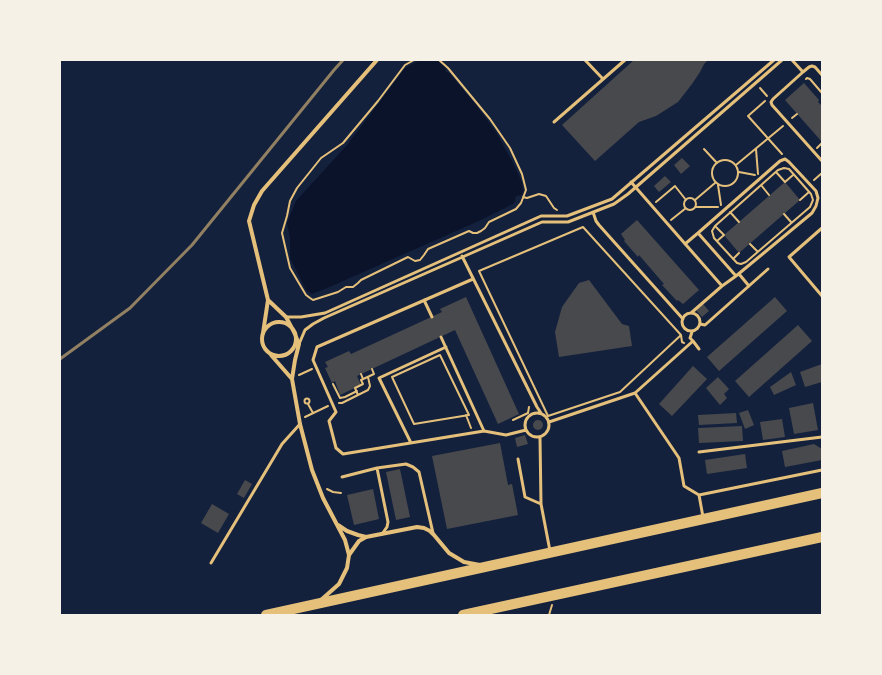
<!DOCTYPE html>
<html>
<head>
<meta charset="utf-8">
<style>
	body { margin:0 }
	#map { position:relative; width:882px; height:675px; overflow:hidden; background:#14213d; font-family:Helvetica,sans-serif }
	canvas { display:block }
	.frame { position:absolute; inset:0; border:61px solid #f6f1e7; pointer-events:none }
</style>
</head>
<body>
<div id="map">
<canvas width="882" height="675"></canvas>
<div class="frame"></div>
</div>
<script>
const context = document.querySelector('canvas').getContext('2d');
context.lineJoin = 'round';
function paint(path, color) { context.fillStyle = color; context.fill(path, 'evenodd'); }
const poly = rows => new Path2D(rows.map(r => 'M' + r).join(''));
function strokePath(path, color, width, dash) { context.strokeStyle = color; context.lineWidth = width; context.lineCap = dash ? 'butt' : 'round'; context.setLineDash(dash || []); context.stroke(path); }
const water = poly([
	[420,60,433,60,438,61,445,67,446,72,449,73,476,105,496,132,512,161,522,182,523,191,522,195,516,196,514,203,509,206,481,220,325,289,312,294,306,290,290,258,290,238,287,223,296,201,347,145,405,68]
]);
const building = poly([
	[634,60,708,60,704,64,700,72,692,84,678,102,656,116,639,122,595,161,562,125],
	[804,83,819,100,818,102,822,106,822,142,785,100],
	[682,158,690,166,681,174,674,165],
	[665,176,671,182,659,192,654,186],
	[785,182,800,200,739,253,724,235],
	[637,220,699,290,683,304,678,300,677,301,662,285,664,284,639,255,638,257,624,241,625,240,621,234],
	[589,280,622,324,629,326,632,346,559,357,555,332,562,307,579,283],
	[466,297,519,414,498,424,455,330,357,376,361,385,340,395,335,381,332,383,325,368,328,367,325,362,349,351,351,354,442,312,440,309],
	[775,297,787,311,719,371,707,357],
	[703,304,709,311,702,317,696,310],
	[798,325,812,341,749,397,735,381],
	[822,364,822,382,805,387,800,372],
	[693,366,707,379,672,416,659,404],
	[791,372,796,385,774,395,770,387],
	[718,377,729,389,724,394,727,398,720,405,706,388],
	[813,403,818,430,794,434,789,408],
	[748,410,754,425,745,429,739,413],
	[736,413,737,423,699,425,698,415],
	[782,419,785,437,763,440,760,422],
	'533 425a5 5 0 1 1 10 0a5 5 0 1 1-10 0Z',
	[742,426,743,441,699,443,698,428],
	[525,435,528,444,517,447,515,438],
	[500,443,508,485,512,484,518,515,447,529,432,456],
	[814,444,822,449,822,460,785,467,782,451],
	[745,454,747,468,707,474,705,460],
	[400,469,410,517,396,520,386,472],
	[245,480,252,484,244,498,237,494],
	[373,489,379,519,354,525,347,495],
	[212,504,229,514,218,533,201,523]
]);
const path = poly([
	[414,60,405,65,378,101,343,143,321,158,297,188,290,201,287,216,282,233,290,268,303,290,306,295,310,298,313,300,338,292,346,287,353,287,358,283,361,280,408,257,415,261,420,260,424,255,428,249,469,231,473,233,477,233,481,231,485,228,489,222,516,209,521,203,526,190,522,174,510,148,490,119,448,68,439,60],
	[806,79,807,78,810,79,822,93],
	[760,88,767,96],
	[765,101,748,116,782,154],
	[792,118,797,114],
	[817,148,822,143],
	[704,149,717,163],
	[756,149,758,174],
	'712 173a13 13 0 1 1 26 0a13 13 0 1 1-26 0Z',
	[736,165,783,126],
	[784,168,789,169,811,194,813,200,810,207,746,262,741,264,737,263,714,238,712,231,715,226,778,170,784,168],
	[739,172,755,175],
	[776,172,785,182,793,175],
	[814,180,822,173],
	[718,185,721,205],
	[761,185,769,195],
	[523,197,527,198,539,194,546,196,554,208,557,210],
	'684 204a6 6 0 1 1 12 0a6 6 0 1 1-12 0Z',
	[695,200,715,183],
	[800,200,809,192],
	[656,202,675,186,686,200],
	[695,207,718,207],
	[730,212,739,222],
	[784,214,791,222],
	[671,220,686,208],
	[715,226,724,235,717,241],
	[583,227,681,335,620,392,548,416,479,271,583,227],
	[750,244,757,251],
	[733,259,739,253],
	[681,335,682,342,684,343],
	[440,355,469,415,414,424,392,377,440,355],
	[372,369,374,374],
	[361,374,363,379],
	[299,375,312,369],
	[333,384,340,398,345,397,357,391],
	[358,395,355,388,363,384,361,380,374,374],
	'304.5 401a2.5 2.5 0 1 1 5 0a2.5 2.5 0 1 1-5 0Z',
	[339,403,342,403,368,390,370,386,368,377],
	[308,404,313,413],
	[466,415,471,428],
	[305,417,328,406],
	[513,420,528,413,529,407],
	[327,489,333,492,341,493],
	[549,615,552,605]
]);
const service = poly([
	[585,60,603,79],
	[792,60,803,72,773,99,771,102,772,105,822,161],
	[803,72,809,67,812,66,815,67,822,75],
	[554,122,625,60],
	[785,159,789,162,816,191,818,198,816,206,812,213,736,276,698,233,780,161,785,159],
	[631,182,722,286],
	[593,212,596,221,599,225,683,319],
	[822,228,789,257,822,296],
	[685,244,698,233],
	[462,256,537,407,541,413],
	[739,274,749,286],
	[473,279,317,347,313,360,336,412,329,421,336,448,343,454,484,431,506,435,526,430],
	[424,300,432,317],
	[691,313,722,286,736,276],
	'682 322a9 9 0 1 1 18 0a9 9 0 1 1-18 0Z',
	[286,317,301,317,325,313,541,216,567,216,612,199,774,60],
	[700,324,705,325,768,269],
	[441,337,484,431],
	[693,341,699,349],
	[299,344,305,330,313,324,324,318,542,222,568,222,614,204,628,194,782,60],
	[635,393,693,341,690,338,692,332],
	'525 425a12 12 0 1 1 24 0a12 12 0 1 1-24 0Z',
	[549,422,635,393,679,458,684,486,699,495,822,470],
	[540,437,541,504,550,551],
	[411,443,379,378,446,347],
	[699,452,822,437],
	[518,459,525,497,541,504],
	[377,468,388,522,387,527,382,534],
	[342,477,377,468,406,464,413,467,419,472,433,533],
	[699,495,703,517],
	[211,563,282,444,300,424]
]);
const minor = poly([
	[268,300,286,317,294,332,299,344,295,360,292,379,300,424,312,470,323,498,345,540,349,555,347,568,339,584,321,600],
	'262 339a17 17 0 1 1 34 0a17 17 0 1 1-34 0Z',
	[263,333,268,300,249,221,254,205,262,191,377,60],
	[271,355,292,379],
	[338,525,347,531,358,535,366,537,417,527,424,528,430,531,434,535,449,553,464,562,480,565],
	[349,555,359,541,366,537]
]);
const trunk = poly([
	[266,615,822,493],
	[463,615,822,537]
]);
const rail = poly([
	[60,359,130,308,192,245,334,70,343,60]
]);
paint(water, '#0b132b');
paint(building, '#48494c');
strokePath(path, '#e5c07b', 2);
strokePath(service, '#e5c07b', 3);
strokePath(minor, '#e5c07b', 4);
strokePath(trunk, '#e5c07b', 10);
strokePath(rail, '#918062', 3);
</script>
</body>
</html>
